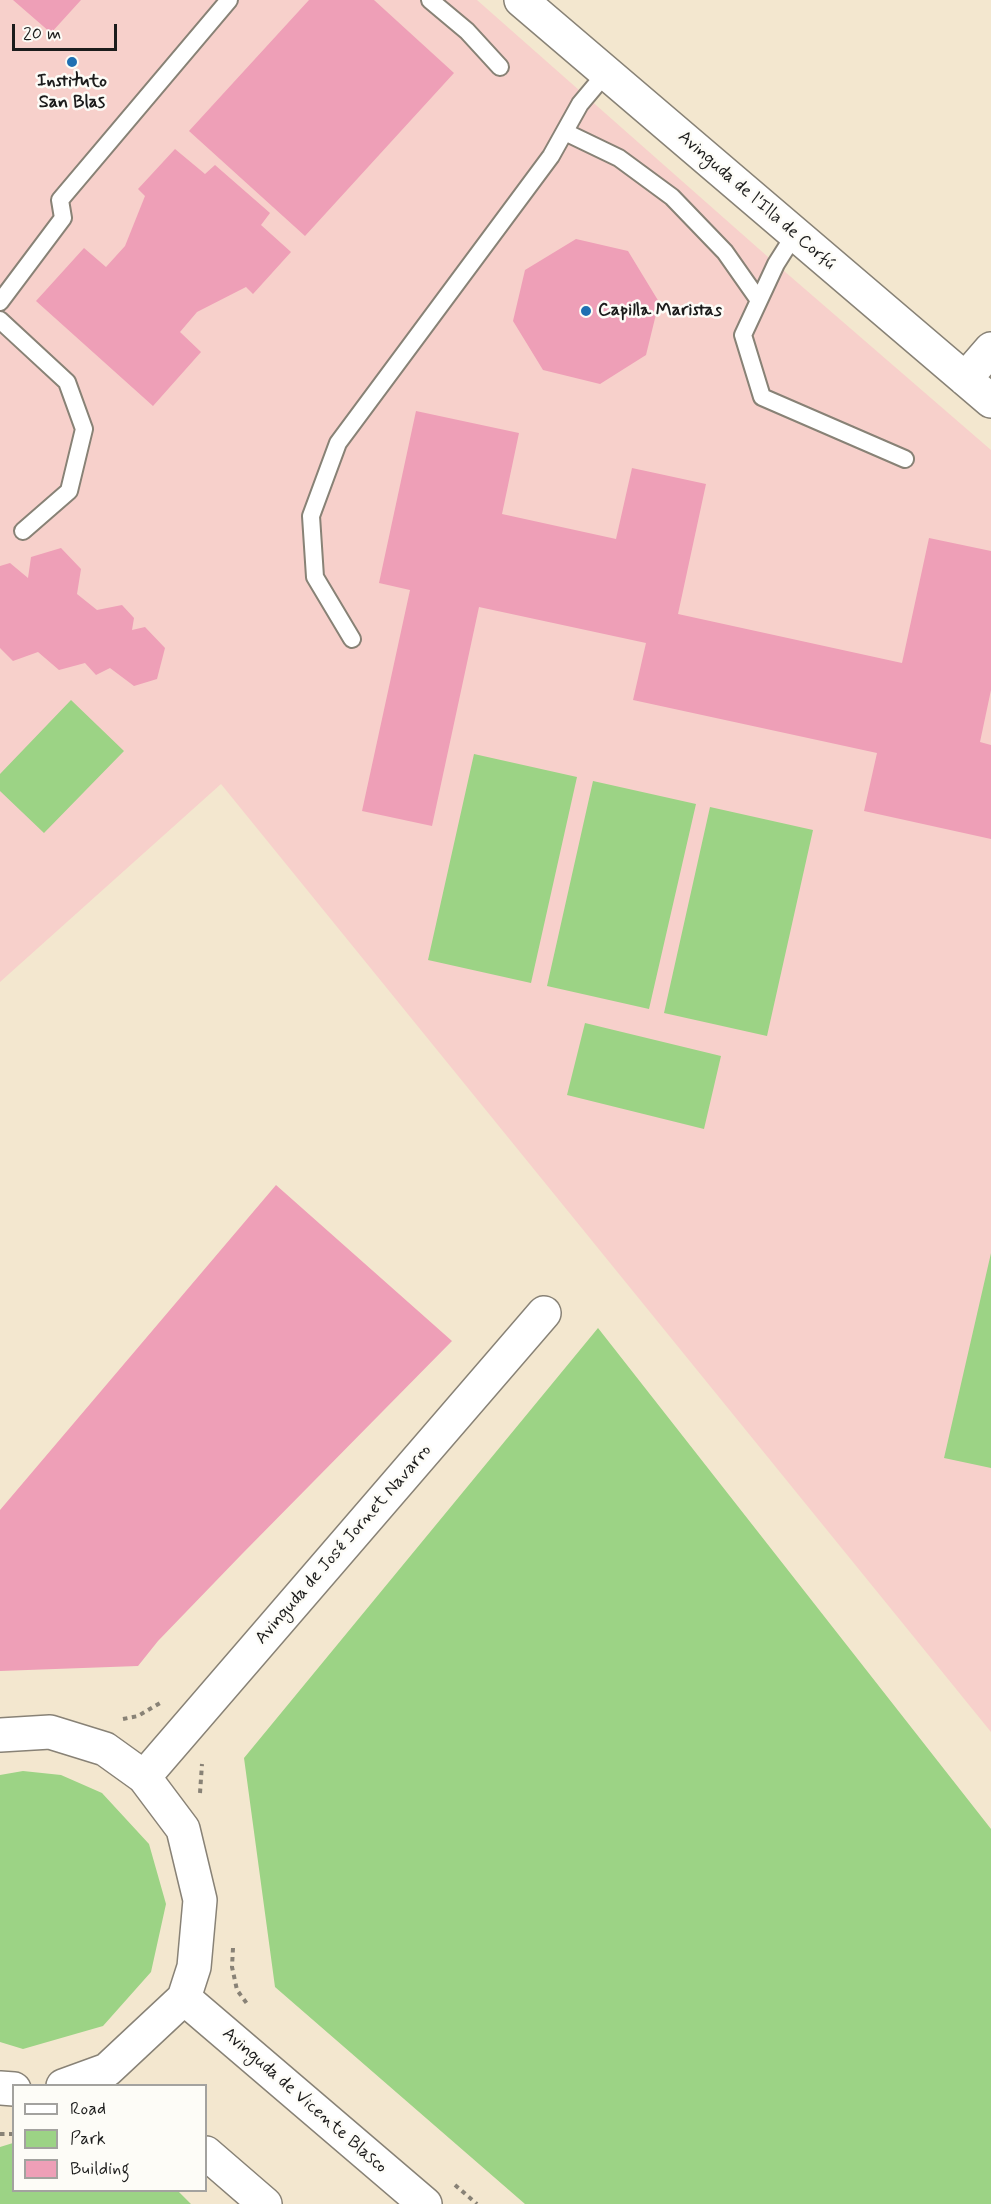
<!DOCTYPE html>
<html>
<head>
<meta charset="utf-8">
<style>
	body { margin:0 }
	#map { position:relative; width:991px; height:2204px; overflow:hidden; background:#f3e7cf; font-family:Mynerve,sans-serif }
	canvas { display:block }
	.legend { position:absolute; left:12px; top:2084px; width:195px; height:108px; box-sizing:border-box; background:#fdfcf7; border:2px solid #a3a29f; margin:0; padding:8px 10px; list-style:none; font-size:18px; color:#1c1c1c }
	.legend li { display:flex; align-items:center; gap:12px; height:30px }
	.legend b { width:30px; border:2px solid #a3a29f }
	.scale { position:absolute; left:12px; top:24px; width:105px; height:27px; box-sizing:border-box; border:3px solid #1c1c1c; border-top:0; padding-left:8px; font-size:18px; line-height:21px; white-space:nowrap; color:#1c1c1c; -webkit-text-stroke:4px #fdfcf7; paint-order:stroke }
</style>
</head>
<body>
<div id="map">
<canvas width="991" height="2204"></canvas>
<ul class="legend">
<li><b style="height:8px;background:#fff"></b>Road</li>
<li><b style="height:16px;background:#9cd385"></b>Park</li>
<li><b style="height:16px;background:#ee9fb7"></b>Building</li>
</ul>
<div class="scale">20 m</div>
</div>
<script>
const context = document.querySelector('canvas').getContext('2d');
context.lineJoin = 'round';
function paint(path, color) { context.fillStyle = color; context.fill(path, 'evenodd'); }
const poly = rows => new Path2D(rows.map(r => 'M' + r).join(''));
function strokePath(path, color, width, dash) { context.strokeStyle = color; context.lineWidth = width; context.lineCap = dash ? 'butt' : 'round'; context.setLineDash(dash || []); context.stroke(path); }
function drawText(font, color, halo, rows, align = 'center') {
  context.font = font + ' Mynerve,sans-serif'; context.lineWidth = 5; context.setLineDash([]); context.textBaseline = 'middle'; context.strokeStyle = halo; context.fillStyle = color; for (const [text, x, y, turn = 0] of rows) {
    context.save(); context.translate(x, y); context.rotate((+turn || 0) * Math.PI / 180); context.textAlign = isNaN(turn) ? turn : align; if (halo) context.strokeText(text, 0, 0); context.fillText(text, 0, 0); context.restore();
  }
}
const built = poly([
	[0,0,477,0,776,264,991,450,991,1732,221,784,0,982]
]);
const green = poly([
	[71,700,124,751,44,833,0,791,0,774],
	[474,754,577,777,531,983,428,960],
	[593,781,696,804,649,1009,547,986],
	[710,807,813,830,767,1036,664,1013],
	[585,1023,721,1056,704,1129,567,1095],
	[991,1253,991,1468,944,1458],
	[598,1328,991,1829,991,2204,525,2204,275,1987,244,1758],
	[23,1771,61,1775,102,1793,149,1844,166,1904,151,1972,103,2026,23,2049,0,2042,0,1775],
	[13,2143,14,2190,178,2191,191,2204,0,2204,0,2147]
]);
const building = poly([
	[13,0,81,0,51,33],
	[309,0,374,0,454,73,305,236,189,131],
	[175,149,205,174,215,165,270,213,261,225,291,252,253,294,246,287,197,312,180,332,201,352,153,406,36,301,84,248,106,267,125,246,145,196,138,189],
	[576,239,628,251,659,302,646,355,600,384,543,370,513,321,525,270],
	[416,411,519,433,502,514,616,539,632,468,706,484,678,614,902,663,929,538,991,551,991,690,980,742,991,745,991,839,864,811,877,753,633,700,646,643,479,607,432,826,362,811,410,590,379,583],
	[61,548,81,569,77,594,97,610,122,605,134,618,132,630,145,627,165,648,157,679,134,686,110,668,96,675,85,663,59,670,38,652,13,661,0,648,0,566,10,563,28,578,31,557],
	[276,1185,452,1341,242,1554,158,1641,138,1666,0,1671,0,1510]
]);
const path = poly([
	[123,1719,138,1716,160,1703],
	[200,1793,202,1764],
	[233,1948,232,1967,237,1990,248,2005],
	[0,2134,14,2134],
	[455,2185,477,2204]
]);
const lane = poly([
	[430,0,467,31,500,67],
	[565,132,619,158,672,197,725,252,758,299],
	[795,234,776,264,743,335,762,397,905,459],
	[0,302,63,218,60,200,229,0],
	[0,320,67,382,84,429,69,491,23,531],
	[352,639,315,577,311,516,338,443,551,156,580,104,606,73]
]);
const street = poly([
	[521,0,991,401],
	[965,379,991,349],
	[144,1777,544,1313]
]);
const secondary = poly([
	[0,1735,50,1732,105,1749,144,1777,183,1829,200,1900,194,1967,184,1998,107,2070,63,2086],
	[184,1998,425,2204],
	[0,2088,14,2089],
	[206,2153,265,2204]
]);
const markers = [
	[72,62,6,"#1f6fb2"],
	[586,311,6,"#1f6fb2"]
];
const poiNames = [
	["Instituto",72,82],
	["San Blas",72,103],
	["Capilla Maristas",598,311,"left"]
];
const streetNames = [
	["Avinguda de l'Illa de Corfú",756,201,41],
	["Avinguda de José Jornet Navarro",344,1545,-49],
	["Avinguda de Vicente Blasco",304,2101,41]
];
paint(built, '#f7d0cb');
paint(green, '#9cd385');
paint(building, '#ee9fb7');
strokePath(lane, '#888276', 20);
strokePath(street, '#888276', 36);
strokePath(secondary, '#888276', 36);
strokePath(path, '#888276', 4, [4.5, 4.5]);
strokePath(lane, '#fff', 16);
strokePath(street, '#fff', 33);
strokePath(secondary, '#fff', 33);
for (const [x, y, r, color] of markers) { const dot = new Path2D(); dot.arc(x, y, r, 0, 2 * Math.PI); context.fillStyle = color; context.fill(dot); strokePath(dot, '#fdfcf7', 2); }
drawText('bold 18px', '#1c1c1c', '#fdfcf7', poiNames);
drawText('18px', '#1c1c1c', '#fdfcf7', streetNames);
</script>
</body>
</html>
